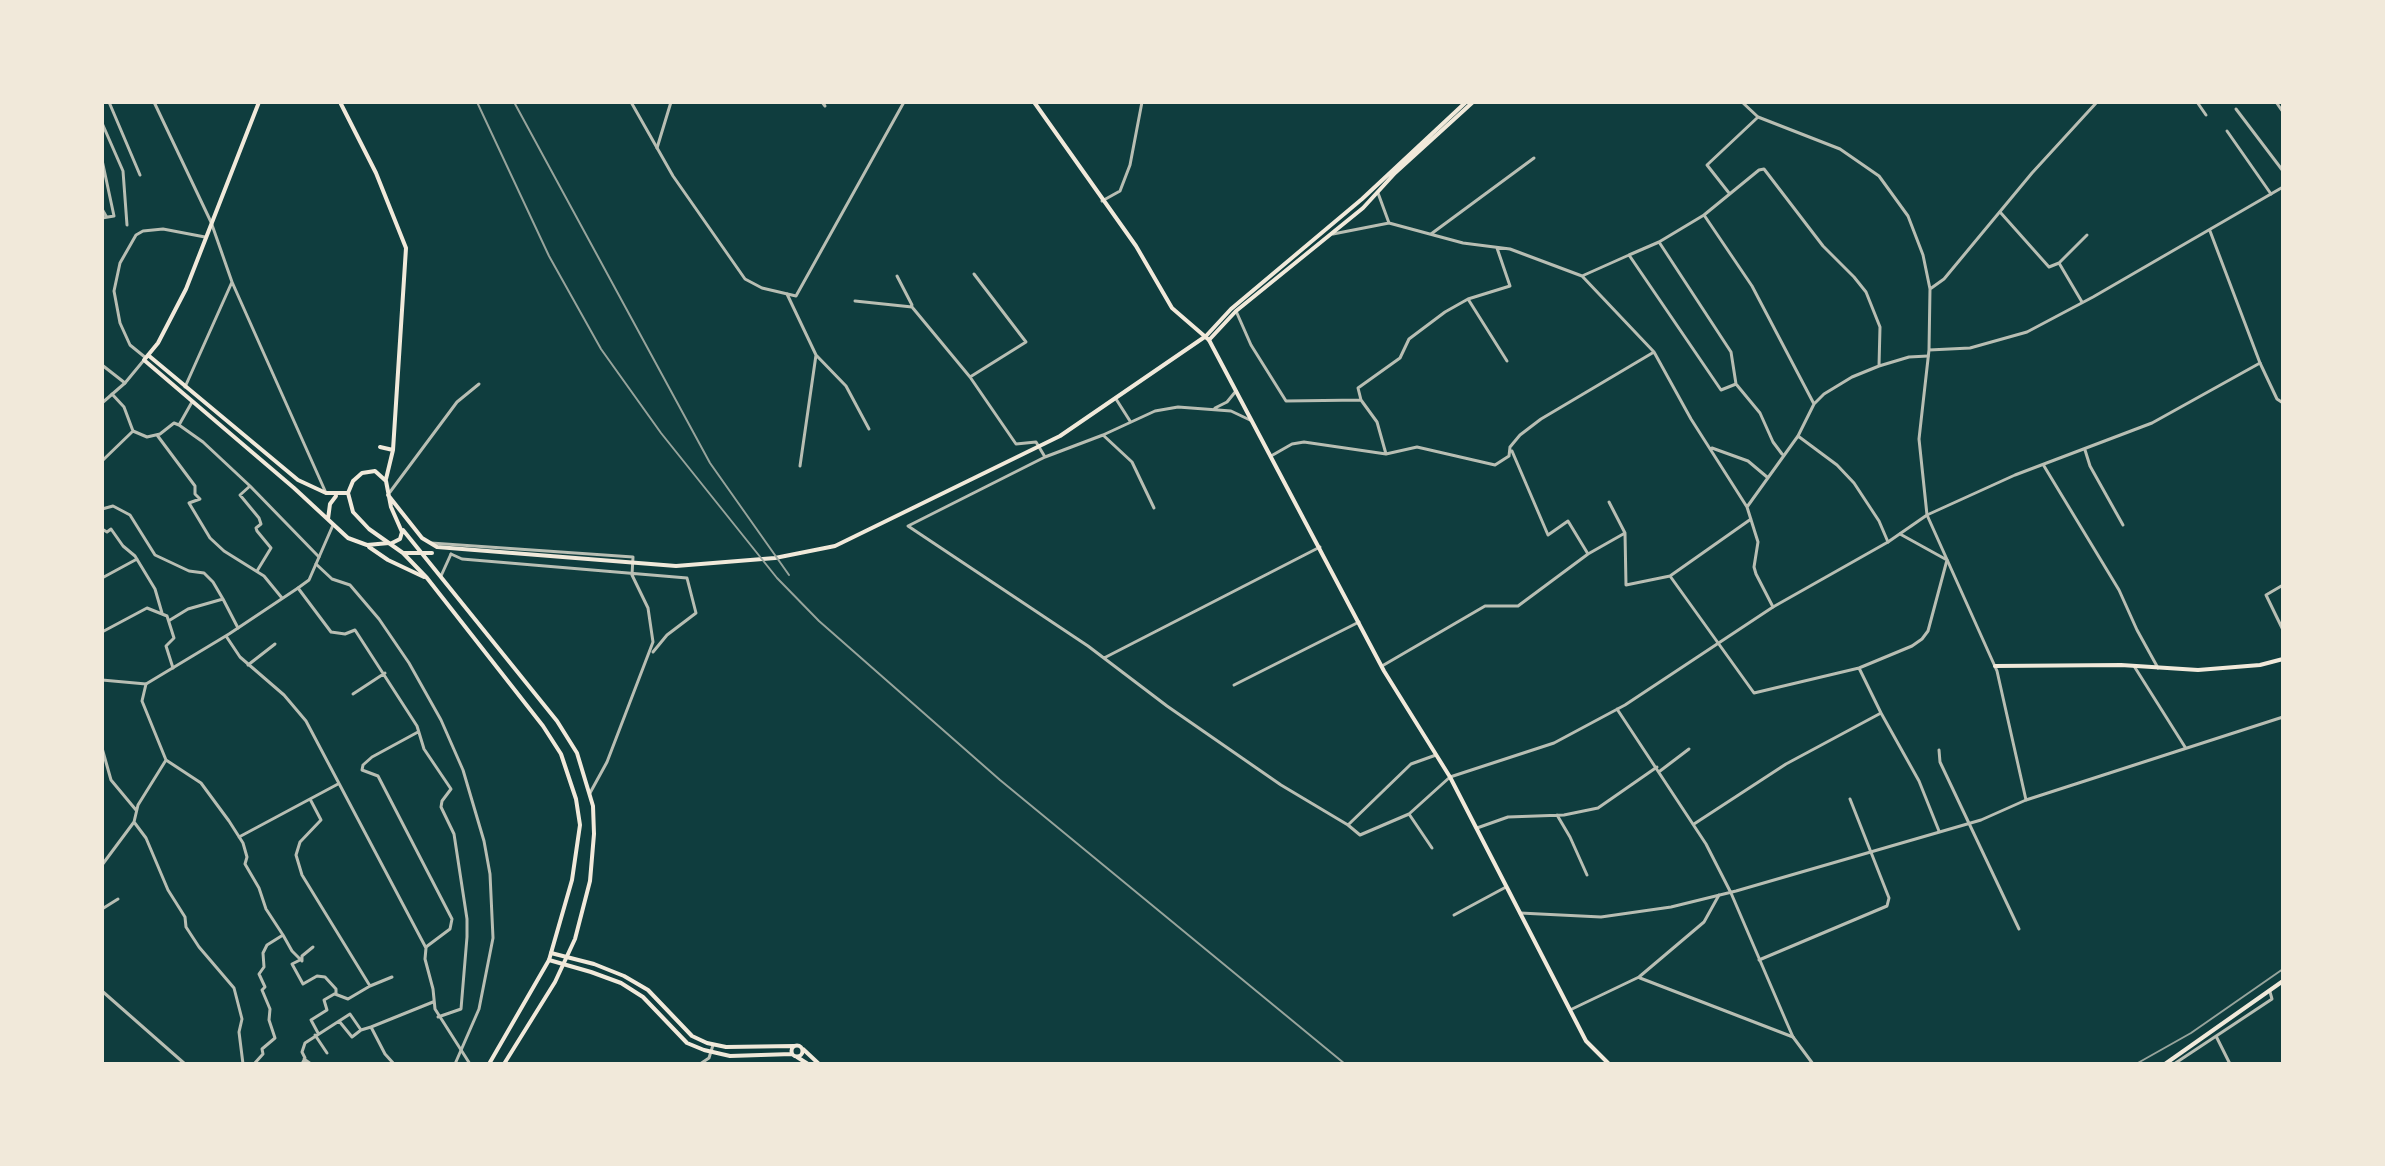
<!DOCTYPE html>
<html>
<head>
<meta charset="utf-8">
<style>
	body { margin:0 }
	#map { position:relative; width:2385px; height:1166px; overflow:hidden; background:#0f3d3e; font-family:"Work Sans",sans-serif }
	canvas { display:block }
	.frame { position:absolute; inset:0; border:104px solid #f1e9da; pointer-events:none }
</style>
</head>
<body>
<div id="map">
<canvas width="2385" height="1166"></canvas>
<div class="frame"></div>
</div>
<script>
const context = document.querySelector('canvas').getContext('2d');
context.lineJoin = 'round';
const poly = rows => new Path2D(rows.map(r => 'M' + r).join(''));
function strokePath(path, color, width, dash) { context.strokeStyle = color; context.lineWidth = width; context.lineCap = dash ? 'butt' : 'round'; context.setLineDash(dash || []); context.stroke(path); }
const minor = poly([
	[109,102,140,175],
	[154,102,211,222,232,282,326,493],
	[822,102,825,106],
	[2197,102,2206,115],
	[2276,102,2283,112],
	[2236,109,2283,171],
	[102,123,123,171,127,225],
	[2227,131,2271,194],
	[657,148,671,102],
	[102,160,114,216,102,218],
	[1378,193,1389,223],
	[1729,193,1707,165,1757,118],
	[1102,201,1120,191,1130,165,1142,102],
	[102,209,106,216],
	[2000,212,2049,267,2059,263,2087,235],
	[1704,215,1659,242,1731,352,1736,384],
	[1333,234,1389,223,1463,243,1510,249,1582,276,1654,352,1691,419,1747,507],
	[1431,234,1534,158],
	[1629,255,1659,242],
	[2059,263,2082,302],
	[974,274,1026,342,970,377,1016,444,1036,442,1045,457,1103,435,1155,411,1178,407,1231,411,1250,420],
	[897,276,912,305],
	[1582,276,1629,255,1721,390,1736,384,1760,413,1773,442,1782,454],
	[787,294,816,355,800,466],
	[1468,299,1507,361],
	[855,301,912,307,970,377],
	[1236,311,1251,345,1286,401,1361,400,1377,422,1386,454],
	[816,355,846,386,869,429],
	[146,358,130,345,120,323,114,291,120,263,136,235,143,231,163,229,205,237],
	[102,365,125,383],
	[185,387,232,282],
	[112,394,124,407,133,431],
	[1116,399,1130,421],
	[1361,400,1358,388,1400,358,1409,339,1445,312,1468,299,1510,286,1497,248],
	[192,402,179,425,203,442,250,486],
	[1814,404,1752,286,1704,215,1759,170,1764,169,1823,246,1854,277,1866,292,1880,327,1879,366],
	[1215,408,1227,402,1236,391],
	[157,435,195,486,195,494,200,499,189,503,210,538,224,551,264,576,282,598],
	[1103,435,1132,462,1154,508],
	[1798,436,1837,465,1854,483,1879,521,1888,542],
	[1712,448,1748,461,1767,477],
	[2085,450,2090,466,2123,525],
	[1512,451,1548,535,1568,521,1588,554,1625,533],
	[1271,456,1292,444,1304,442,1386,454,1417,447,1495,465,1509,456,1510,447,1520,435,1541,419,1654,352],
	[1045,457,908,526,1088,646,1167,706,1281,785,1348,825,1411,764,1436,755],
	[102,461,133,431,147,437,160,434,174,423,179,425],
	[2044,466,2119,590,2137,630,2158,668],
	[390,492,457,402,479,384],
	[1609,502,1625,533,1626,585,1670,576,1754,693,1859,668,1912,646,1922,639,1928,631,1947,560,1900,534],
	[102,509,113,506,130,515,155,555,189,571,204,573,213,582,223,599],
	[1927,515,2015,475,2152,423,2260,363],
	[102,529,107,532,111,529,123,546,135,556,155,589,162,613],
	[431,543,633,557,632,575,648,608,653,642,607,762,590,793],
	[451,554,462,559,687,578,696,613,667,635,653,652],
	[316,564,332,579,350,585,379,619,409,663,441,720,463,770,484,841,490,874,493,938,479,1009,455,1064],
	[257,571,271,548,257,531,256,528,261,524,259,518,240,495,250,486,319,557],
	[1670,576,1751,519],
	[102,578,137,559],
	[2283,585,2266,595,2283,630],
	[298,588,331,632,345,634,355,630,417,726,424,749,451,789,442,801,441,807,454,834,467,919,467,937,461,1009,438,1017],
	[1773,607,1756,574,1754,567,1758,542,1747,507,1798,436,1814,404,1824,394,1852,377,1879,366,1909,357,1928,356],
	[170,620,188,609,223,599,238,628],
	[102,632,147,608,167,616,174,638,166,646,173,668],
	[1104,658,1320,547],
	[248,665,275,644],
	[1382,666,1485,606,1518,606,1588,554],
	[2134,666,2185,747],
	[1234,685,1359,622],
	[353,694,385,673],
	[1881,713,1919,781,1939,831],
	[418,732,372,757,363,765,362,770,378,776,452,919,450,929,426,947],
	[102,748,111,780,136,810],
	[1939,750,1940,762,2019,929],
	[166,760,201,783,229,821,243,843,247,857,245,864,259,888,266,909,283,935,267,945,263,953,264,967,259,974,265,987,262,990,270,1009,269,1020,275,1038,262,1049,263,1054,254,1064],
	[1660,771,1689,749],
	[310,799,321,820,300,842,296,855,302,875,370,986],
	[2026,800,2283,717],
	[1409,814,1450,777],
	[1557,815,1570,837,1587,875],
	[134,822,146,838,168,890,185,917,186,927,199,947,234,988,242,1019,239,1032,243,1064],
	[1694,824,1786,764,1881,713,1859,668],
	[1348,825,1360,835,1409,814,1432,848],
	[1477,828,1508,817,1564,815,1598,808,1657,767],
	[239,837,338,784],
	[102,865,134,822,138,805,166,760,142,701,146,684],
	[102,909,118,899],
	[1454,915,1506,887],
	[283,935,292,951,302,961,302,956,313,947],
	[300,960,292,964,303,984,317,976,325,977,336,989,336,993,324,1000,327,1010,311,1020,318,1033],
	[1759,960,1887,906,1889,898,1850,799],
	[1640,978,1793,1037],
	[335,994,348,999,370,986,392,977],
	[1570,1010,1639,977,1704,922,1719,895],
	[339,1021,352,1037,361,1030],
	[371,1027,433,1002],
	[315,1035,327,1053],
	[2216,1036,2230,1064],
	[304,1059,311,1064],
	[302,1064,305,1058,302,1052,305,1043,350,1014,361,1030,371,1027,385,1054,394,1064],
	[700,1064,709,1058,713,1045],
	[2174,1064,2272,999,2270,992]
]);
const tertiary = poly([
	[631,102,673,176,745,279,762,288,796,296,904,102],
	[1742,102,1758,117,1840,149,1879,176,1908,216,1923,255,1930,289],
	[2210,231,2260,363,2277,399,2283,403],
	[1929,350,1970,348,2027,332,2093,297,2283,187],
	[102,403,125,383,144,360],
	[441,576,451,554],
	[226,636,240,657,284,695,306,721,426,948,425,959,433,989,435,1009,470,1064],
	[102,680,146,684,229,634,298,588,309,580,333,525],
	[1617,709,1706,844,1731,893,1786,1021,1793,1037,1813,1064],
	[1450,777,1554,743,1625,705,1773,607,1888,542,1927,515],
	[1520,913,1601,917,1671,907,1736,891,1981,820,2026,800,1997,671,1927,515,1919,439,1929,350,1930,289,1944,279,2032,173,2097,102],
	[102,991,185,1064]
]);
const secondary = poly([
	[259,102,186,289,158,343,144,360,294,488,348,538,367,545,389,543],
	[1034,102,1136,246,1172,308,1209,340,1384,671,1450,777,1586,1041,1609,1064],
	[148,355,298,480,326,493,348,493],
	[328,519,330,504,336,496],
	[369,547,388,560,424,577],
	[1995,666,2121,665,2198,670,2260,665,2283,659],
	[551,953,594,964,624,976,648,990,692,1036,707,1043,726,1047,794,1046],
	[549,960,591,972,621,983,643,997,687,1043,704,1050,730,1056,792,1054],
	'791.5 1051a5.5 5.5 0 1 1 11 0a5.5 5.5 0 1 1-11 0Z',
	[803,1049,819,1064],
	[797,1057,808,1064],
	[2165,1064,2283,981]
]);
const primary = poly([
	[340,102,376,173,406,248,393,450,386,479],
	[1209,340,1236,311,1363,208,1395,173,1473,102],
	[380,447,393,450],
	[388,495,422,538,437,547,676,566,775,558,835,546,1060,436,1206,336,1231,309,1362,199,1466,102],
	[403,530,557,721,577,753,593,806,594,834,590,881,575,939,555,982,504,1064],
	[392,543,400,539,402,532,391,507,386,481,375,471,362,473,353,481,348,493,353,512,369,529,403,553,427,578,543,726,561,754,576,799,580,825,572,880,549,960,489,1064],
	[403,553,432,553]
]);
const rail = poly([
	[477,102,549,256,601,349,661,433,777,578,819,621,1000,780,1345,1064],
	[514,102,710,463,789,575],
	[2136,1064,2191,1033,2283,969]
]);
strokePath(minor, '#b8beb3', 3);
strokePath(tertiary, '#b8beb3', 3);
strokePath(secondary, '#f1e9da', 4);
strokePath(primary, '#f1e9da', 4);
strokePath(rail, '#97a49c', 2);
</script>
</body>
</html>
